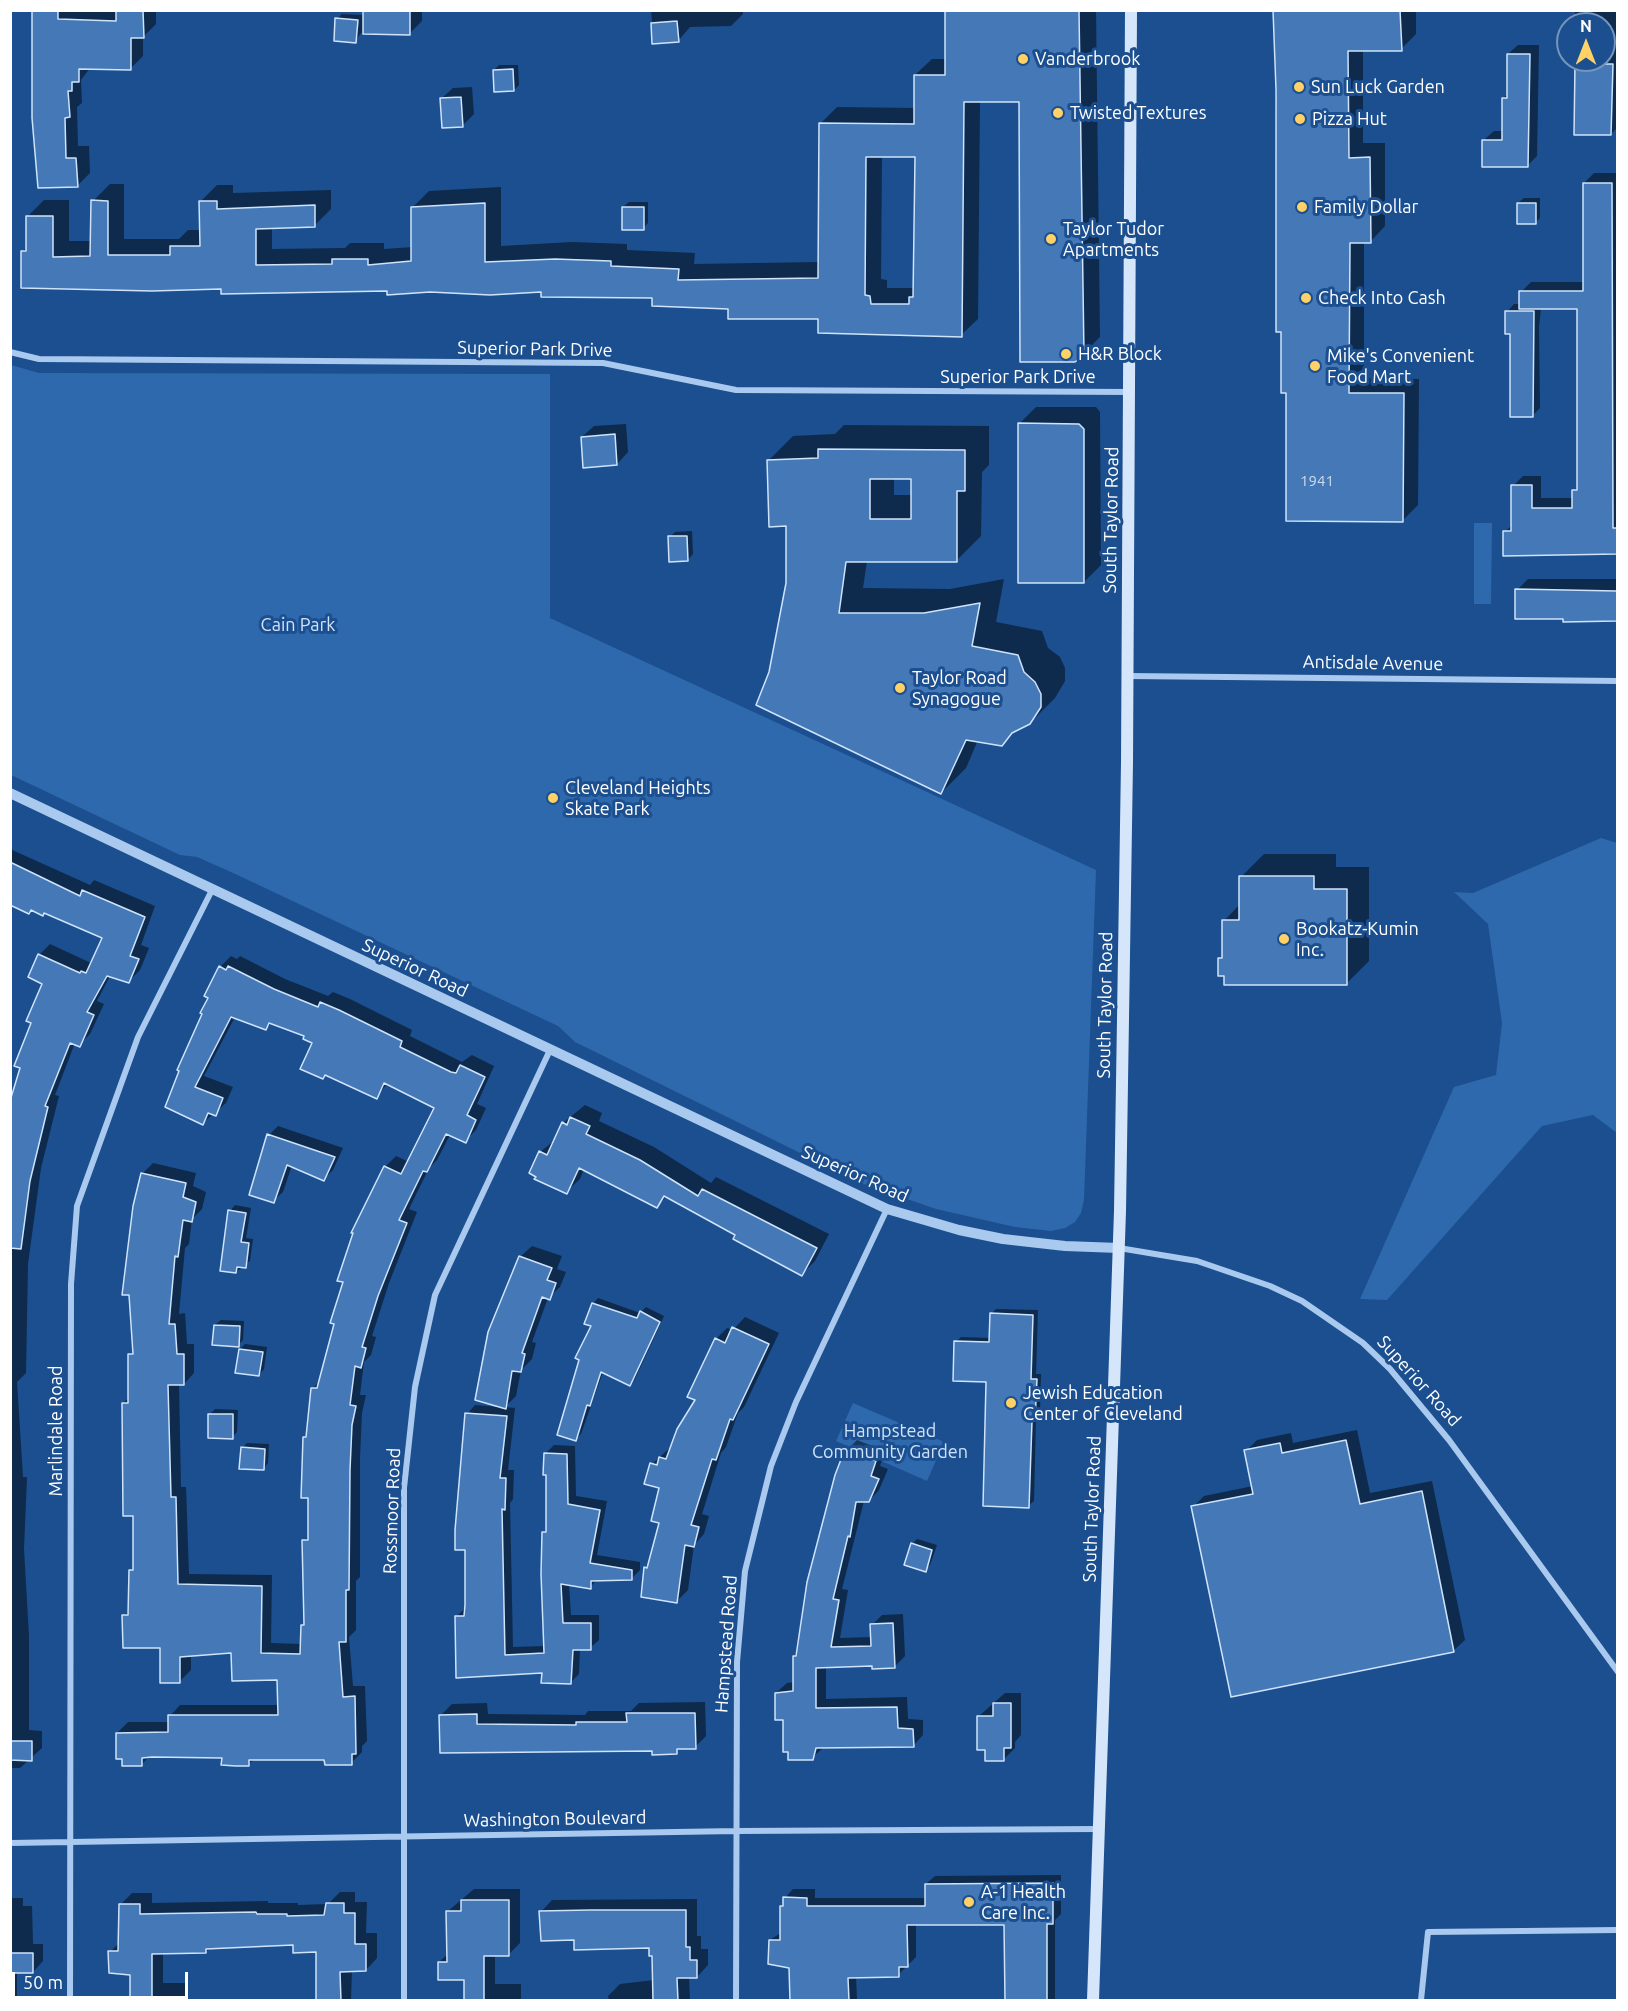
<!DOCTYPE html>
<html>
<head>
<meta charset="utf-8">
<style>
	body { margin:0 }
	#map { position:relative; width:1628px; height:2011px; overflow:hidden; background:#1b4f8f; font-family:Ubuntu,sans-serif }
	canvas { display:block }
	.frame { position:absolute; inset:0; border:12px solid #fff; pointer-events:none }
	.north { position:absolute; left:1556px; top:12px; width:60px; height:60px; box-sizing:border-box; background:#1b4f8f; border:2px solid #7695bc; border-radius:50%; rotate:0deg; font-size:16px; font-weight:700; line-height:24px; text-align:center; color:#fff }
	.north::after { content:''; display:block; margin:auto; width:21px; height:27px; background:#ffd166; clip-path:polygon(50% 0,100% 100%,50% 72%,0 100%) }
	.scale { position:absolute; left:12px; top:1972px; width:176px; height:27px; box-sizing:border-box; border:3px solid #fff; border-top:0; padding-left:8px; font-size:18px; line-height:21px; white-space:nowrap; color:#fff; -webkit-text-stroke:4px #1b4f8f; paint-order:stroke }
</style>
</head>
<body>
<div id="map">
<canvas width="1628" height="2011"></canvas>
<div class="frame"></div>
<div class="north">N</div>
<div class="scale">50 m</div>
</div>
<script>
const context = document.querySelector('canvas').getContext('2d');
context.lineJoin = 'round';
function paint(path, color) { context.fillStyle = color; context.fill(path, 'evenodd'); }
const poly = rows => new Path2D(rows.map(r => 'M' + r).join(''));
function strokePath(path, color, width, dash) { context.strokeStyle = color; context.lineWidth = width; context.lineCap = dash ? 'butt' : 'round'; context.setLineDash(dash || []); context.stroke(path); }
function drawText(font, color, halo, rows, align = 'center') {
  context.font = font + ' Ubuntu,sans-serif'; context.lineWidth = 6; context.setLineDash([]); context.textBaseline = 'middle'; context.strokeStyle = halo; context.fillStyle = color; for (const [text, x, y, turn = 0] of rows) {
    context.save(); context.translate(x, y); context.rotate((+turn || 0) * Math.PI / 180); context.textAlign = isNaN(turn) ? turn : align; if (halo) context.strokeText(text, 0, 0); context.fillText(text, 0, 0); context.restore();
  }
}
const green = poly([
	[11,365,39,373,550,374,550,618,1096,870,1084,1200,1081,1213,1075,1222,1065,1228,1051,1231,1015,1227,936,1209,861,1183,575,1042,558,1026,231,872,197,857,180,855,11,775],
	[1474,523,1492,523,1491,604,1474,604],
	[1601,838,1617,843,1617,1133,1593,1115,1542,1126,1387,1300,1360,1299,1454,1087,1496,1075,1502,1023,1488,924,1454,892,1473,893],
	[853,1403,944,1442,927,1481,836,1441]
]);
const shadow = poly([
	[34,10,156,10,156,24,143,37,143,56,130,69,90,68,81,80,82,103,77,107,78,146,89,146,90,173,77,186,40,187],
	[362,10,422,10,422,21,409,34,361,33,355,41,337,19,342,14,362,15],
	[651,10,743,10,743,14,731,26,690,27,678,41,654,43],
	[947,10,1096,10,1100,337,1083,354,1020,101,980,100,978,319,961,335,653,297,543,290,222,287,22,252,27,247,27,217,44,200,69,200,69,241,92,241,93,201,110,184,124,184,124,239,179,239,188,230,201,230,200,202,217,185,233,185,233,193,331,190,331,209,314,226,272,227,272,249,345,248,350,243,384,243,384,249,413,247,412,208,429,191,501,187,501,246,572,242,627,244,627,250,695,253,694,264,819,262,820,124,837,107,915,108,915,75,932,59,947,59],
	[882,156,916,156,915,288,887,288,887,280,881,279],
	[1274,10,1416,10,1416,34,1401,49,1363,49,1363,143,1385,143,1385,226,1370,242,1364,242,1364,378,1419,379,1418,505,1403,520,1288,391,1283,331,1278,331],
	[1575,10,1618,10,1618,127,1611,134,1575,133,1575,60,1604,60,1604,24,1575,24],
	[1518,45,1539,45,1537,156,1527,166,1484,140,1494,131,1503,131,1503,98,1508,94,1508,54],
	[499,65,518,65,519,85,514,90,494,70],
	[472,87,474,114,463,125,441,99,453,88],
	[1594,173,1618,173,1618,553,1505,555,1505,532,1513,524,1513,486,1523,476,1541,476,1541,498,1574,498,1574,491,1579,485,1579,308,1541,308,1539,327,1540,408,1533,415,1507,312,1514,304,1521,304,1521,292,1531,282,1584,282,1584,183],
	[1524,198,1540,198,1540,218,1535,223,1518,203],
	[629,202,648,202,648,223,643,228,623,207],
	[1036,407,1096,407,1100,412,1101,565,1084,582,1019,424],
	[626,424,628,452,617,464,582,437,594,426],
	[844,425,989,426,989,465,982,472,981,536,956,561,867,561,863,588,950,589,1004,579,996,622,1042,631,1048,648,1060,657,1065,668,1065,681,1055,698,1030,723,1016,730,1001,744,978,740,966,768,941,793,771,672,787,583,788,525,769,460,793,436,835,434],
	[894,478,913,478,913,495,894,495],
	[692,531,693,554,688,560,670,537,675,532],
	[1528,579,1618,579,1618,620,1564,621,1564,617,1517,590],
	[10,849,90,885,94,880,155,906,141,945,149,948,140,970,129,981,110,976,97,1001,104,1004,90,1034,79,1045,75,1043,55,1095,59,1096,41,1168,28,1264,26,1373,17,1382,23,1477,27,1477,24,1549,29,1636,29,1730,42,1731,42,1748,20,1768,10,1768,10,1106,44,983,39,955,50,944,91,963,104,937,45,912,33,909,29,913,10,897],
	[1264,854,1336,854,1336,867,1369,867,1369,961,1346,984,1225,975,1219,959,1223,955,1224,921,1241,903,1241,877],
	[231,956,237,959,240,956,285,979,328,996,333,992,350,999,412,1030,410,1036,462,1062,472,1055,494,1066,477,1104,486,1108,476,1130,465,1141,450,1135,437,1160,429,1168,409,1209,417,1212,389,1283,372,1336,376,1337,371,1355,364,1362,360,1395,366,1395,362,1413,360,1458,360,1577,356,1581,356,1630,349,1637,353,1686,365,1686,367,1741,362,1746,362,1752,351,1763,326,1758,254,1759,248,1765,223,1757,150,1756,142,1764,117,1733,128,1722,170,1722,170,1716,180,1705,279,1705,279,1678,233,1652,191,1655,191,1670,180,1681,161,1646,124,1616,130,1610,130,1571,134,1567,134,1515,123,1403,130,1397,130,1355,134,1350,142,1174,153,1163,196,1173,193,1186,206,1192,202,1209,192,1219,189,1244,185,1248,179,1314,185,1313,187,1344,194,1344,194,1373,184,1384,179,1384,181,1487,186,1487,189,1574,272,1575,271,1643,302,1644,302,1626,306,1622,304,1541,310,1535,310,1496,304,1437,308,1434,313,1388,321,1380,345,1282,353,1232,385,1167,396,1156,409,1162,436,1107,388,1083,376,1097,326,1074,323,1077,314,1042,306,1036,272,1022,265,1029,235,1017,204,1076,233,1087,226,1103,203,1123,166,1106,220,967],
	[585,1105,602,1113,599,1121,654,1147,711,1183,716,1177,829,1234,815,1261,802,1274,667,1196,657,1206,584,1169,580,1179,566,1192,540,1152,555,1140,563,1123],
	[278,1126,343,1148,333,1170,324,1179,292,1165,283,1192,273,1201,269,1135],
	[235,1205,251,1208,246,1238,253,1239,250,1261,236,1272,230,1211],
	[532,1246,562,1256,557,1269,566,1272,560,1287,548,1298,532,1342,536,1343,532,1359,521,1370,516,1396,505,1407,515,1408,508,1470,514,1470,513,1499,510,1503,513,1647,545,1646,544,1532,547,1529,548,1474,545,1454,554,1445,575,1446,576,1496,607,1501,597,1555,640,1562,640,1570,631,1579,598,1579,590,1587,569,1584,571,1615,599,1615,599,1640,590,1648,580,1648,579,1674,571,1682,543,1671,457,1676,457,1616,465,1608,467,1414,475,1405,498,1407,520,1257],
	[598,1298,640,1313,646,1307,664,1316,635,1379,630,1384,603,1372,581,1434,576,1439,593,1325,593,1304],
	[996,1309,1038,1310,1036,1374,1041,1374,1040,1414,1036,1418,1034,1501,1028,1506,987,1381,956,1342,961,1337,990,1338,991,1314],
	[745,1317,779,1333,744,1407,738,1413,726,1447,721,1453,702,1514,709,1516,704,1534,694,1545,688,1590,677,1601,645,1568,650,1564,660,1522,661,1487,652,1464,671,1447,697,1400,716,1339,727,1328,733,1330],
	[221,1320,244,1321,243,1340,238,1345,215,1325],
	[245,1344,267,1347,264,1369,259,1375,240,1349],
	[215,1409,238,1410,237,1432,232,1437,210,1414],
	[1357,1430,1370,1493,1432,1481,1465,1640,1453,1651,1193,1507,1204,1496,1253,1486,1246,1451,1257,1440,1291,1433,1293,1443],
	[857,1440,885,1451,880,1466,888,1469,879,1490,869,1501,864,1501,842,1589,848,1590,840,1638,872,1637,872,1625,882,1615,903,1614,905,1656,895,1666,873,1664,826,1666,826,1699,907,1697,908,1719,923,1720,923,1735,913,1746,823,1748,812,1758,784,1719,776,1693,787,1683,795,1682,795,1657,847,1450],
	[247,1443,269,1444,268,1463,263,1469,242,1448],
	[917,1539,937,1545,930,1565,925,1570,912,1544],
	[1005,1693,1021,1693,1021,1735,1015,1742,1015,1748,1004,1759,986,1748,979,1716],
	[705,1702,706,1736,695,1747,681,1747,676,1752,442,1751,441,1715,452,1704,487,1703,488,1714,585,1715,588,1711,631,1711,639,1703],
	[1061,1875,1061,1914,1055,1920,1055,2000,1006,2000,1006,1923,916,1924,916,1957,898,1975,856,1976,857,2000,791,2000,791,1966,770,1940,782,1932,782,1906,785,1898,793,1889,815,1889,815,1898,926,1898,926,1884,935,1876],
	[474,1889,520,1889,520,1943,508,1955,495,1955,495,1984,521,1984,521,2000,465,2000,465,1979,439,1962,448,1954,447,1912],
	[340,1892,355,1892,355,1902,367,1902,366,1933,377,1933,377,1958,366,1970,352,1970,351,2000,318,2000,317,1951,294,1943,211,1947,206,1952,163,1952,163,1983,188,1983,188,2000,131,2000,131,1973,110,1952,120,1942,121,1904,132,1893,152,1893,152,1903,268,1901,268,1903,298,1903,298,1905,328,1904],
	[10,1898,23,1898,23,1906,32,1906,33,1944,43,1944,43,1961,33,1972,17,1973,17,2000,10,2000],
	[697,1899,697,1936,701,1936,701,1949,708,1949,708,1965,697,1977,689,1977,690,2000,609,2000,608,1996,620,1984,654,1980,651,1946,575,1939,541,1912,552,1900]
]);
const building = poly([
	[32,10,58,10,58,19,116,21,116,10,143,10,144,38,131,38,131,70,79,69,79,82,72,82,72,91,68,91,70,117,65,118,66,158,76,158,78,187,38,188,32,118,32,10],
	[363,10,410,10,410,35,363,34,363,10],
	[945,10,1079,10,1084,355,1075,362,1020,362,1019,102,964,102,962,337,818,333,818,319,728,319,728,309,652,306,652,298,541,297,541,292,490,295,430,292,387,295,387,291,221,294,221,289,152,291,21,288,21,251,26,251,26,216,53,216,53,257,90,256,91,200,108,201,108,255,170,255,170,246,200,246,199,201,217,201,217,209,315,205,315,227,256,229,256,265,332,264,332,259,368,259,368,265,411,261,411,207,485,203,485,262,555,259,611,261,611,266,679,269,678,280,818,278,819,123,914,124,914,75,945,75,945,10],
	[866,157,915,157,913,297,909,297,909,304,871,304,870,296,865,295,866,157],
	[1273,10,1400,10,1402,51,1348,51,1349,158,1370,157,1371,243,1350,243,1349,393,1404,393,1403,522,1286,521,1286,393,1281,393,1281,332,1276,332,1276,90,1273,10],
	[335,18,358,20,356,43,334,41,335,18],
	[677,21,679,42,652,44,651,23,677,21],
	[1507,54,1530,54,1528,167,1482,167,1482,140,1502,140,1502,98,1507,98,1507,54],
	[1575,64,1613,64,1611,135,1574,135,1575,64],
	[513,69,514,91,494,92,493,70,513,69],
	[461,97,463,127,442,128,440,98,461,97],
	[1583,183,1612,183,1613,528,1617,528,1617,554,1503,556,1503,531,1511,531,1511,485,1532,485,1532,508,1572,508,1572,490,1577,490,1577,309,1519,309,1519,291,1583,291,1583,183],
	[1517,203,1536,203,1536,224,1517,224,1517,203],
	[622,207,644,207,644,230,622,230,622,207],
	[1505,311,1534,311,1533,417,1510,417,1510,334,1505,334,1505,311],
	[1018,423,1079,424,1084,429,1084,583,1018,583,1018,423],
	[615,434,617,465,583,468,581,437,615,434],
	[818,449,965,450,965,491,957,491,957,562,846,562,839,613,924,613,980,603,972,646,1018,655,1024,672,1035,682,1041,694,1041,707,1030,724,1012,733,1002,746,966,740,941,794,756,705,769,672,786,583,786,526,769,527,767,460,818,458,818,449],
	[870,479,911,479,911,519,870,519,870,479],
	[668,536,687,536,688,561,669,562,668,536],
	[1515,589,1617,591,1617,621,1563,622,1563,619,1515,619,1515,589],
	[10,862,80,896,82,890,145,917,130,956,139,959,129,983,107,976,87,1012,94,1015,80,1047,70,1043,45,1106,48,1107,30,1181,21,1249,10,1248,10,1101,20,1068,14,1066,31,1023,26,1021,42,984,28,977,38,954,80,973,81,971,86,973,102,938,44,913,43,916,31,910,29,914,10,905,10,862],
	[1239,876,1314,876,1314,889,1347,889,1347,985,1224,985,1224,976,1218,976,1218,958,1222,958,1222,920,1239,920,1239,876],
	[219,966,226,970,228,966,274,989,318,1007,320,1002,339,1010,402,1041,400,1047,451,1072,456,1073,460,1065,485,1077,467,1115,476,1120,466,1143,446,1134,427,1172,423,1171,399,1220,407,1223,378,1296,362,1347,366,1348,361,1368,355,1366,350,1405,356,1406,352,1425,350,1470,349,1590,346,1590,346,1642,339,1642,343,1697,355,1696,356,1754,352,1754,352,1765,325,1765,324,1760,249,1760,249,1766,236,1766,221,1765,222,1758,152,1757,142,1758,142,1766,122,1766,122,1759,116,1759,116,1733,168,1732,168,1715,278,1715,277,1680,232,1681,231,1653,180,1657,180,1683,160,1683,160,1648,123,1648,122,1615,128,1615,129,1570,133,1570,133,1516,123,1516,122,1403,128,1403,128,1354,133,1354,129,1295,122,1295,133,1206,141,1173,186,1183,183,1197,196,1202,192,1222,183,1220,178,1257,175,1256,169,1324,175,1324,177,1354,184,1354,184,1385,168,1385,171,1497,176,1497,178,1584,262,1586,261,1653,300,1654,301,1625,304,1625,302,1540,308,1540,308,1498,301,1498,303,1437,306,1437,311,1388,317,1388,334,1324,330,1323,343,1282,337,1281,353,1233,351,1233,384,1166,401,1174,434,1108,384,1083,377,1099,325,1075,323,1079,300,1069,312,1043,303,1039,304,1036,269,1023,266,1030,231,1017,195,1087,223,1098,216,1116,208,1113,203,1125,165,1107,179,1071,177,1070,202,1014,200,1013,208,998,204,996,219,966],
	[570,1117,590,1126,586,1134,640,1160,698,1196,702,1189,817,1248,802,1276,733,1239,735,1235,664,1196,657,1208,579,1168,567,1194,534,1179,536,1177,529,1173,539,1151,547,1155,562,1122,567,1125,570,1117],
	[267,1134,335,1157,324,1181,287,1165,274,1203,249,1195,267,1134],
	[228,1210,246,1213,241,1242,249,1243,246,1268,237,1267,236,1273,220,1271,228,1210],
	[519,1256,552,1268,547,1280,556,1283,550,1300,542,1297,522,1353,525,1354,521,1372,512,1371,506,1409,475,1400,488,1332,519,1256],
	[592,1303,637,1318,640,1311,660,1322,630,1386,601,1372,590,1406,587,1405,576,1441,557,1435,579,1360,575,1358,591,1326,584,1324,592,1303],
	[990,1313,1033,1315,1031,1379,1037,1379,1035,1421,1032,1421,1029,1508,983,1506,986,1382,953,1381,954,1341,989,1342,990,1313],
	[214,1325,240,1326,239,1347,212,1345,214,1325],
	[732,1327,769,1344,733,1420,730,1419,716,1460,712,1459,691,1525,699,1527,694,1547,685,1545,677,1603,641,1597,644,1567,647,1568,659,1523,651,1521,659,1488,644,1484,650,1463,657,1465,659,1457,666,1459,677,1429,695,1400,687,1397,715,1338,725,1343,732,1327],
	[239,1349,263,1352,259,1376,235,1373,239,1349],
	[465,1413,507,1416,500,1478,506,1478,505,1510,502,1509,505,1655,544,1653,541,1574,542,1532,546,1532,546,1475,543,1475,544,1453,567,1454,568,1504,600,1510,590,1563,632,1570,632,1580,591,1581,591,1589,561,1584,563,1623,591,1623,591,1650,573,1650,571,1684,541,1683,542,1673,456,1678,455,1616,464,1616,465,1605,465,1550,455,1550,455,1530,465,1413],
	[208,1414,233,1414,233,1439,208,1438,208,1414],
	[1346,1440,1360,1504,1422,1491,1454,1652,1231,1697,1191,1506,1253,1494,1244,1450,1280,1443,1282,1453,1346,1440],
	[241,1447,265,1449,264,1470,239,1469,241,1447],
	[845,1449,876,1461,871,1476,879,1479,869,1502,856,1502,850,1537,848,1536,833,1599,839,1600,831,1647,871,1646,870,1624,893,1623,895,1668,872,1669,872,1666,816,1668,816,1708,897,1707,898,1728,913,1729,914,1747,816,1748,813,1760,788,1760,788,1752,783,1752,783,1720,775,1720,775,1693,793,1691,793,1656,796,1656,807,1582,835,1475,845,1449],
	[911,1543,932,1550,926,1572,904,1565,911,1543],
	[993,1703,1011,1703,1011,1748,1004,1748,1004,1761,985,1761,985,1750,977,1750,977,1716,993,1716,993,1703],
	[626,1713,695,1713,696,1749,677,1749,677,1754,652,1755,652,1751,440,1753,439,1715,477,1714,477,1724,576,1725,576,1722,627,1722,626,1713],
	[10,1741,32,1741,32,1761,10,1760,10,1741],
	[1053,1883,1053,1924,1047,1924,1047,2001,1005,2001,1004,1925,907,1925,908,1967,899,1967,899,1977,848,1978,849,2001,790,2001,789,1968,768,1964,769,1940,780,1940,780,1906,783,1906,783,1897,807,1898,807,1906,925,1906,925,1884,1053,1883],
	[461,1900,509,1900,509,1956,484,1956,484,2001,464,2001,464,1980,438,1980,438,1962,447,1962,446,1911,461,1911,461,1900],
	[326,1903,344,1903,344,1913,355,1913,355,1944,366,1944,366,1971,340,1972,341,2001,316,2001,316,1952,293,1953,293,1945,206,1949,206,1953,152,1954,152,2001,130,2001,130,1975,109,1973,108,1951,118,1951,119,1904,140,1904,140,1914,256,1912,257,1914,287,1914,287,1916,324,1915,326,1903],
	[591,1910,686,1910,686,1947,690,1947,690,1960,697,1960,697,1978,677,1978,678,2001,653,2001,652,1956,649,1956,649,1948,574,1950,574,1940,541,1941,539,1911,591,1910],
	[10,1953,33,1953,33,1973,10,1973,10,1953]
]);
const minor = poly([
	[10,352,39,359,603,363,736,390,1130,392],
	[1128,676,1618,681],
	[1119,1248,1197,1261,1270,1286,1302,1301,1363,1343,1390,1369,1449,1440,1618,1672],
	[10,1843,736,1831,1099,1829],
	[70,2000,71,1284,77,1206,138,1037,212,890],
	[404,2000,404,1488,415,1387,435,1295,550,1050],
	[736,2000,737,1662,745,1571,771,1466,796,1402,887,1209],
	[1421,2000,1428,1932,1618,1930]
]);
const tertiary = poly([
	[10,793,887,1209,959,1230,1003,1239,1065,1246,1119,1248]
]);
const secondary = poly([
	[1093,2000,1120,1211,1127,762,1131,10]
]);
const markers = [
	[1023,59,6,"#ffd166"],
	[1299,87,6,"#ffd166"],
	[1058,113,6,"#ffd166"],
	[1300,119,6,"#ffd166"],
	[1302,207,6,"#ffd166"],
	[1051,239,6,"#ffd166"],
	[1306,298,6,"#ffd166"],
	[1066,354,6,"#ffd166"],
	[1315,366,6,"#ffd166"],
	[900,688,6,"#ffd166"],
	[553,798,6,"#ffd166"],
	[1284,939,6,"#ffd166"],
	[1011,1403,6,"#ffd166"],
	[969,1902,6,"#ffd166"]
];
const numberNames = [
	["1941",1317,481]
];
const poiNames = [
	["Vanderbrook",1035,59],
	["Sun Luck Garden",1311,87],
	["Twisted Textures",1070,113],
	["Pizza Hut",1312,119],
	["Family Dollar",1314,207],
	["Taylor Tudor",1063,229],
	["Apartments",1063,250],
	["Check Into Cash",1318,298],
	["H&R Block",1078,354],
	["Mike's Convenient",1327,356],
	["Food Mart",1327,377],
	["Taylor Road",912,678],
	["Synagogue",912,699],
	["Cleveland Heights",565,788],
	["Skate Park",565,809],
	["Bookatz-Kumin",1296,929],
	["Inc.",1296,950],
	["Jewish Education",1023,1393],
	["Center of Cleveland",1023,1414],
	["A-1 Health",981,1892],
	["Care Inc.",981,1913]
];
const streetNames = [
	["Superior Park Drive",535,349,1],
	["Superior Park Drive",1018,377],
	["South Taylor Road",1111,520,-89],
	["Antisdale Avenue",1373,663,1],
	["Superior Road",415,968,25],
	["South Taylor Road",1105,1005,-89],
	["Superior Road",855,1174,24],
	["Superior Road",1419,1381,48],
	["Marlindale Road",56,1431,-90],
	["South Taylor Road",1092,1509,-88],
	["Rossmoor Road",392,1511,-88],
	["Hampstead Road",726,1644,-86],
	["Washington Boulevard",555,1819,-1]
];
const parkNames = [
	["Cain Park",298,625],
	["Hampstead",890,1431],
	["Community Garden",890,1452]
];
paint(green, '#2e69ad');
paint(shadow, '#0007');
paint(building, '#4478b7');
strokePath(building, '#cfe3fa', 1.5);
strokePath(minor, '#a9c9ee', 6);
strokePath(tertiary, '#a9c9ee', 10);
strokePath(secondary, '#d6e6fa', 12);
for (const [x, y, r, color] of markers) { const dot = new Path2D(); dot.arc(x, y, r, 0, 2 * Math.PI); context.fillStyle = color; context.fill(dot); strokePath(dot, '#1b4f8f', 2); }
drawText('15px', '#d0dded', null, numberNames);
drawText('18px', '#fff', '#1b4f8f', poiNames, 'left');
drawText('18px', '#fff', '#1b4f8f', streetNames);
drawText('18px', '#cfe3fa', '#1b4f8f', parkNames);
</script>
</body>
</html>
